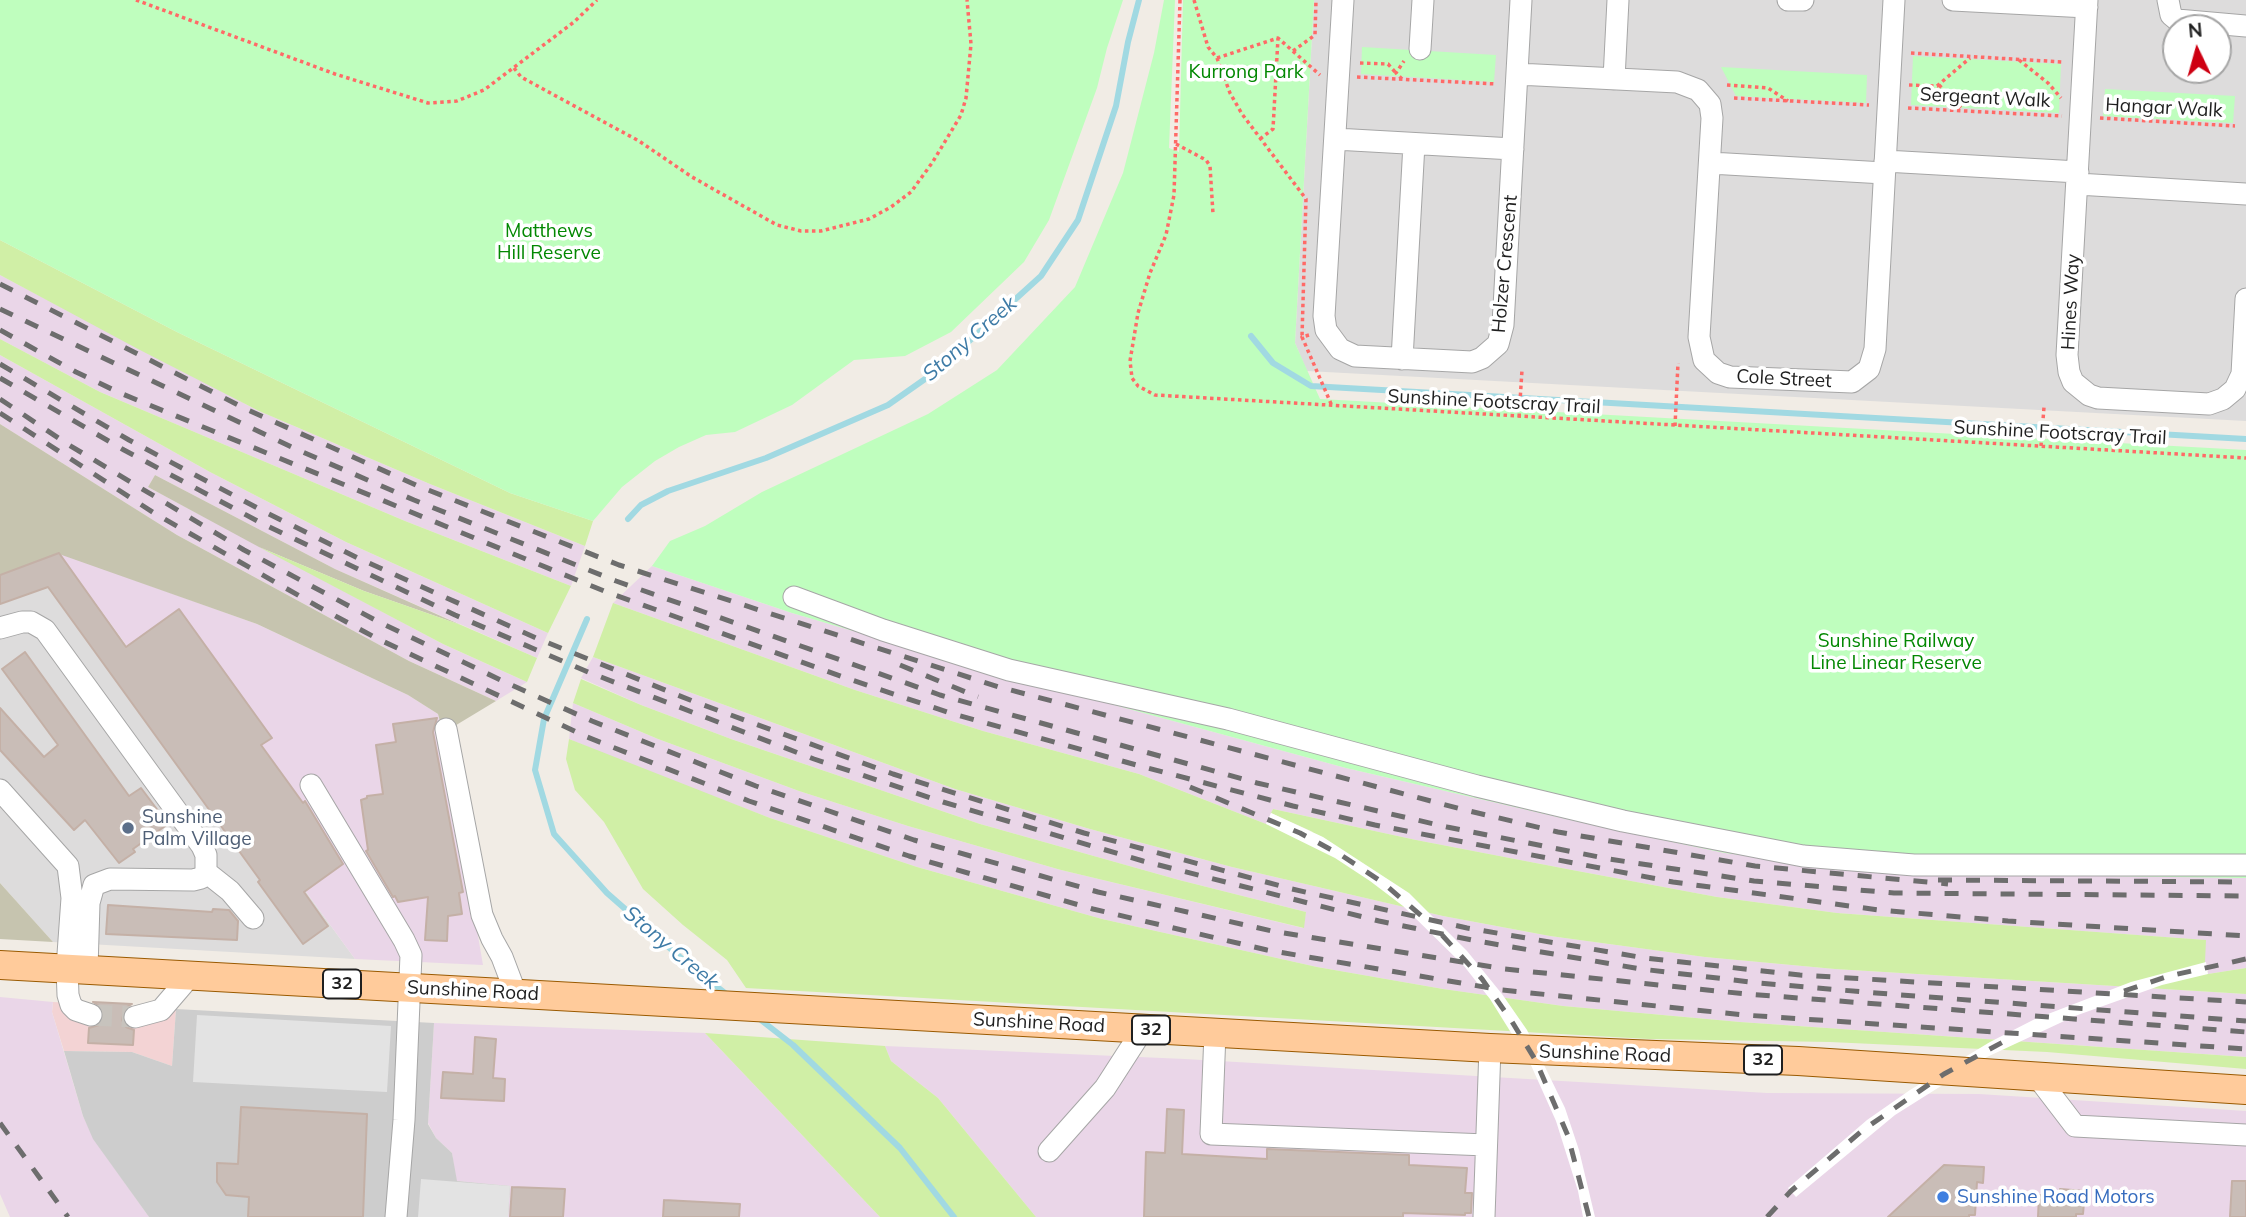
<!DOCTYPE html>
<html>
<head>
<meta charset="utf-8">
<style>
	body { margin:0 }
	#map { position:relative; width:2246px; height:1217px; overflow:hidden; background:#f1ece5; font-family:Mulish,sans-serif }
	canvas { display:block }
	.north { position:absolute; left:2162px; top:14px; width:70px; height:70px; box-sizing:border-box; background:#fff; border:2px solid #a5a5a5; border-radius:50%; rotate:355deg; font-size:19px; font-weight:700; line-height:28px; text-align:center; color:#1f1f1f }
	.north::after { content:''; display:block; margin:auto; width:24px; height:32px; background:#ce0012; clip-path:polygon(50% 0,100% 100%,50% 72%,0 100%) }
</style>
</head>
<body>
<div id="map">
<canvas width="2246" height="1217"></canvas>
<div class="north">N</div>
</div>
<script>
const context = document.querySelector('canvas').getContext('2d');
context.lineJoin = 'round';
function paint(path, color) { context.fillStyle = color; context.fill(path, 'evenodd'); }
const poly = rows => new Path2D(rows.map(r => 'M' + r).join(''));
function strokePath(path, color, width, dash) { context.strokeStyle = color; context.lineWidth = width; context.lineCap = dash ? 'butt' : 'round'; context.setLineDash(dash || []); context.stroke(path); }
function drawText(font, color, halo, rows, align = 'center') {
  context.font = font + ' Mulish,sans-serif'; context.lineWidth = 7; context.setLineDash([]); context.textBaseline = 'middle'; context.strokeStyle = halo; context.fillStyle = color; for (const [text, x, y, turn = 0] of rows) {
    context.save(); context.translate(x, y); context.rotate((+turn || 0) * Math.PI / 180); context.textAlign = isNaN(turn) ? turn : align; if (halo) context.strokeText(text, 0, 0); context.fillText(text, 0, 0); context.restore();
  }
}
const residential = poly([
	[1314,0,2246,0,2246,421,1307,371,1295,343],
	[2176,28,2218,28,2218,70,2176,70],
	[59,553,355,959,53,942,0,883,0,574]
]);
const commercial = poly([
	[53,1002,176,1009,172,1066,132,1052,64,1051,52,1012]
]);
const industrial = poly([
	[0,275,259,411,430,484,585,546,571,586,405,521,100,392,0,339],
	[0,355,210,472,346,542,548,633,537,658,335,569,155,475,148,487,443,644,527,682,496,701,409,661,177,535,0,424],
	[59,553,257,624,408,695,438,714,443,733,483,965,355,959],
	[652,566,792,613,993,672,1346,768,1601,827,1725,853,1819,866,2246,878,2246,968,2208,974,2205,962,2205,940,1837,913,1717,897,1572,870,1416,840,1273,809,1266,824,1139,774,983,731,855,690,613,603],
	[593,657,955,789,1090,829,1232,867,1443,916,1550,936,1705,957,1835,969,2246,994,2246,1057,1740,1022,1563,1006,1443,989,1317,967,1102,919,917,867,770,818,626,763,569,739,573,703,658,739,799,791,908,826,1061,870,1303,928,1306,912,1179,880,980,824,731,739,641,705,581,678],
	[0,997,53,1002,52,1012,83,1116,94,1139,149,1217,10,1217,0,1194],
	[434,1023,705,1033,880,1217,508,1217,510,1186,456,1181,452,1153,436,1138,428,1123],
	[885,1046,1185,1059,1767,1093,1979,1094,2246,1111,2246,1217,1036,1217,938,1098,891,1061]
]);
const religious = poly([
	[176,1009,434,1023,428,1124,436,1138,452,1153,457,1181,510,1186,508,1217,149,1217,93,1139,83,1116,64,1051,132,1052,172,1066]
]);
const construction = poly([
	[0,424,177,535,409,661,496,701,443,733,438,714,408,695,257,624,59,554,0,575],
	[155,475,335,569,461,625,364,591,259,547,148,487],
	[0,883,53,942,0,939]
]);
const grass = poly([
	[0,240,177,332,510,493,593,521,585,546,430,484,259,411,138,349,0,275],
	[0,339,100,392,405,521,571,586,548,633,346,542,210,472,0,355],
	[259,547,364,591,461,625,537,658,527,682,443,644],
	[613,603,855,690,983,731,1139,774,1266,824,1313,832,1271,813,1273,809,1416,840,1572,870,1717,897,1837,913,2206,940,2205,962,2208,974,2246,968,2246,994,1835,969,1705,957,1550,936,1443,916,1232,867,1090,829,955,789,593,657],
	[581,679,641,705,731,739,980,824,1179,880,1306,912,1304,928,1061,870,908,826,799,791,658,739,573,703],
	[569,739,770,818,917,867,1102,919,1317,967,1443,989,1563,1006,1740,1022,2246,1057,2246,1069,2047,1052,1830,1042,1649,1039,746,988,727,960,683,925,643,889,604,822,575,790,566,759],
	[705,1033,885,1046,891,1061,938,1098,1036,1217,880,1217]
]);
const park = poly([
	[0,0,1123,0,1107,48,1097,88,1049,220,1024,262,951,332,905,356,854,360,792,405,735,432,706,435,679,447,655,461,622,487,593,521,510,493,177,332,0,240],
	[1164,0,1175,0,1169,148,1179,152,1183,0,1314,0,1295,343,1320,399,2246,450,2246,878,1883,873,1725,853,1601,827,1346,768,993,672,792,613,652,566,670,541,705,526,762,492,928,414,997,370,1075,287,1123,173,1154,53],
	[1362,47,1496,55,1494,82,1361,74],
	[1913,56,2061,64,2059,113,1911,105],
	[1721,67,1867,75,1866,103,1736,96],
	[2105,89,2235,96,2233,123,2103,116]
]);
const parking = poly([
	[197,1015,391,1026,387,1092,193,1082],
	[421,1179,510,1186,508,1217,418,1217]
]);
const pier = poly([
	[1271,813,1323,837,1409,893,1467,951,1502,994,1527,1030,1565,1108,1579,1150,1595,1217,1583,1217,1578,1191,1556,1121,1530,1063,1490,999,1464,966,1403,906,1370,881,1335,858,1266,824],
	[2206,962,2208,974,2162,985,2075,1016,1987,1057,1895,1115,1796,1197,1788,1188,1867,1120,1910,1090,1990,1042,2035,1019,2131,982]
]);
const stream = poly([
	[1251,336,1273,363,1311,386,2246,439],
	[628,519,641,505,668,491,766,458,888,405,935,372,1041,276,1078,220,1116,106,1128,42,1139,0],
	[587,619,544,719,535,770,554,834,607,893,689,965,729,996],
	[757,1017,793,1045,900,1148,954,1217]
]);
const building = poly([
	[59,553,126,647,179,609,272,738,261,745,303,803,305,801,343,864,304,892,328,926,303,944,258,882,260,880,48,587,0,604,0,575,59,553],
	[25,652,129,796,141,788,168,824,133,849,135,852,119,863,85,820,74,830,0,750,0,708,44,757,58,745,2,669,25,652],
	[437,718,433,732,463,892,459,893,462,914,448,916,447,941,425,940,428,897,398,902,395,896,393,897,366,851,368,850,361,800,367,798,367,796,383,794,376,745,396,742,393,724,437,718],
	[108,905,212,912,213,909,229,910,238,921,237,940,106,934,108,905],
	[93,1002,132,1004,125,1008,122,1020,126,1027,134,1030,133,1045,88,1043,89,1028,99,1025,104,1018,101,1007,93,1002],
	[475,1037,496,1039,493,1078,505,1079,504,1101,441,1098,443,1072,473,1074,475,1037],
	[241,1107,367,1114,363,1217,248,1217,249,1197,226,1195,217,1182,217,1163,238,1164,241,1107],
	[1167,1109,1184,1110,1182,1154,1267,1159,1267,1149,1409,1155,1409,1165,1467,1168,1465,1193,1472,1193,1471,1213,1465,1213,1465,1215,1403,1213,1403,1217,1144,1217,1146,1152,1165,1153,1167,1109],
	[1944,1165,1984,1167,1983,1183,1977,1182,1975,1215,1969,1215,1969,1217,1888,1217,1944,1165],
	[2232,1181,2246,1181,2246,1217,2230,1217,2232,1181],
	[512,1187,565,1189,563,1217,510,1217,512,1187],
	[2060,1189,2085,1191,2083,1214,2076,1214,2076,1217,2038,1217,2039,1195,2060,1196,2060,1189],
	[664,1200,740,1204,739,1217,663,1217,664,1200]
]);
const minorTunnel = poly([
	[91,1015,135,1017]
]);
const path = poly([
	[136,0,335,74,428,103,457,101,484,90,574,22,597,0],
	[1180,0,1174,195,1166,235,1150,273,1138,313,1130,361,1132,378,1138,386,1155,395,2246,458],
	[1194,0,1208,47,1217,58,1230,93,1242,114,1306,199,1302,337],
	[1293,51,1315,35,1316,0],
	[1911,53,2063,62],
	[1217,58,1278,38,1320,75],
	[2019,60,2048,83,2061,98],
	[1360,63,1388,64,1396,73],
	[514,68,521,77,639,141,692,177,777,225,801,231,821,231,869,219,891,207,911,192,932,163,961,115,966,98,971,44,967,0],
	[1357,77,1496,84],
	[1402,79,1396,73,1404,61],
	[1727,85,1768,88,1788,101],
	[1909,85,1937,86,1970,58],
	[1939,85,1963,110],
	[1734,98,1869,105],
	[1908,108,2062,116],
	[2100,118,2235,126],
	[1260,139,1273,129,1278,38],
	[1176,144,1206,160,1210,166,1213,214],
	[1309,335,1302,337,1332,406],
	[1519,417,1522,370],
	[1675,426,1678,363],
	[2041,446,2044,407]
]);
const minor = poly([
	[1343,0,1324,316,1326,330,1340,349,1355,356,1472,362,1482,358,1498,344,1503,325,1521,0],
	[1788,0,1803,0],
	[1953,0,2087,7],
	[2087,0,2067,355,2069,372,2073,382,2089,395,2098,398,2209,404,2223,399,2235,389,2242,374,2246,299],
	[2168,0,2171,15,2177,20,2246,26],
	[1420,49,1423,0],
	[1517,74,1677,82,1698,90,1710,104,1712,118,1699,337,1704,360,1718,373,1730,377,1852,382,1869,369,1875,349,1894,0],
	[1614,79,1618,0],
	[1335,139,1513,149],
	[1885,161,2078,172],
	[1710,163,1884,173],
	[2077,184,2246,194],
	[1402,359,1414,144],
	[794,597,883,630,1009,670,1228,719,1477,786,1623,821,1803,856,1914,865,2246,865],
	[0,628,22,622,31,622,45,630,202,846,206,855,206,872,201,878,193,880,110,879,94,885,89,903,87,969],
	[446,729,482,915,492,939,502,957,516,994],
	[311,785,404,940,411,955,404,1120,396,1217],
	[0,790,68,866,72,898,67,968,68,995,71,1005,76,1010,91,1015],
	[206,872,230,891,253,918],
	[135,1017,161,1010,191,975],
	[1215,1033,1211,1134,1486,1145],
	[2036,1075,2075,1126,2246,1135],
	[1049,1151,1105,1088,1143,1029],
	[1484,1217,1490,1048]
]);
const major = poly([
	[0,965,1490,1048,1798,1061,2246,1090]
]);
const rail = poly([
	[0,284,248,410,418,486,619,565,999,687,1461,809,1558,832,1755,866,1948,884],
	[0,309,298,450,414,500,616,581,940,695,1257,783,1447,827,1609,859,1754,881,1894,893,2246,896],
	[0,330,76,372,120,393,604,591,846,678,950,713,1140,766,1293,806,1375,825,1673,882,1879,910,2008,921,2246,936],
	[0,364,129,440,265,512,360,559,536,638,695,702,893,774,1084,833,1292,889,1467,928,1645,958,1800,975,2246,1002],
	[0,378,124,450,265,525,455,615,588,672,814,759,943,802,1143,861,1379,921,1477,941,1641,969,1759,983,1876,993,2246,1021],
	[0,399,69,445,244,550,379,622,507,683,592,721,756,786,914,840,1098,892,1272,931,1505,969,1746,994,2246,1032],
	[0,413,154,513,317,606,378,639,587,737,749,801,909,856,1093,909,1267,950,1502,990,1744,1015,2246,1049],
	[900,665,978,697],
	[1190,787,1300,833,1341,855,1382,882,1424,918],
	[1938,880,2246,882],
	[1442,935,1482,979,1511,1020,1536,1061,1568,1136,1589,1217],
	[2124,991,2169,976,2246,959],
	[0,1123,68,1217],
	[1767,1217,1791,1191,1863,1130,1944,1074,2014,1036]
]);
const markers = [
	[128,828,7,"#5c6f8a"],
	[1943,1197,7,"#3f7fe0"]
];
const shields = [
	[342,984,38],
	[1151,1030,38],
	[1763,1060,38]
];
const shieldNames = [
	["32",342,984],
	["32",1151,1030],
	["32",1763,1060]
];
const parkNames = [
	["Kurrong Park",1246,72],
	["Matthews",549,231],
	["Hill Reserve",549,253],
	["Sunshine Railway",1896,641],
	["Line Linear Reserve",1896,663]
];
const streetNames = [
	["Sergeant Walk",1985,98,3],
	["Hangar Walk",2164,108,3],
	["Holzer Crescent",1505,264,-85],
	["Hines Way",2071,302,-87],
	["Cole Street",1784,379,3],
	["Sunshine Footscray Trail",1494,402,3],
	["Sunshine Footscray Trail",2060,433,3],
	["Sunshine Road",473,991,3],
	["Sunshine Road",1039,1023,3],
	["Sunshine Road",1605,1054,2]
];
const serviceNames = [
	["Sunshine",142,817],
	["Palm Village",142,839]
];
const shopNames = [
	["Sunshine Road Motors",1957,1197]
];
const waterNames = [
	["Stony Creek",970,339,-41],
	["Stony Creek",671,948,40]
];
paint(residential, '#dddcdc');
paint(commercial, '#f3d3d4');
paint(industrial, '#ead6e8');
paint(religious, '#cdcdcd');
paint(construction, '#c6c4af');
paint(grass, '#d0efa6');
paint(park, '#bffebe');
paint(parking, '#e3e3e3');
paint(pier, '#fff');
strokePath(stream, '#a1d9e2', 6);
paint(building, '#c9bdb7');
strokePath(building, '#c4b0a6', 2);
strokePath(minorTunnel, '#c7c3bd', 21, [21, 10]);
strokePath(minor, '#a6a6a6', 23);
strokePath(major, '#9a5a00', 30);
strokePath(path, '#ff6a67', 3.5, [3.5, 3.5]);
strokePath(minor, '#fff', 21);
strokePath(major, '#ffcb9b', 28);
strokePath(rail, '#6d6d6d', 5, [14, 14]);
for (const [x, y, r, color] of markers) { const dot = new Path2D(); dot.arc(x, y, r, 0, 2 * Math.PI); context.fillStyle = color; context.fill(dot); strokePath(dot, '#fff', 2.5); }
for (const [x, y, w] of shields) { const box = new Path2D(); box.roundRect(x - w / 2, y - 14.5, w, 29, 5); context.fillStyle = '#fff'; context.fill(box); strokePath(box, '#1f1f1f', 2); }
drawText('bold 18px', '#1f1f1f', null, shieldNames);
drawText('19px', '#038802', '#fff', parkNames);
drawText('19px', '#1f1f1f', '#fff', streetNames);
drawText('19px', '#4e5e75', '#fff', serviceNames, 'left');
drawText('19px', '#366cbe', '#fff', shopNames, 'left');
drawText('italic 21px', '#3e7ba6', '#fff', waterNames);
</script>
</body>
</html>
